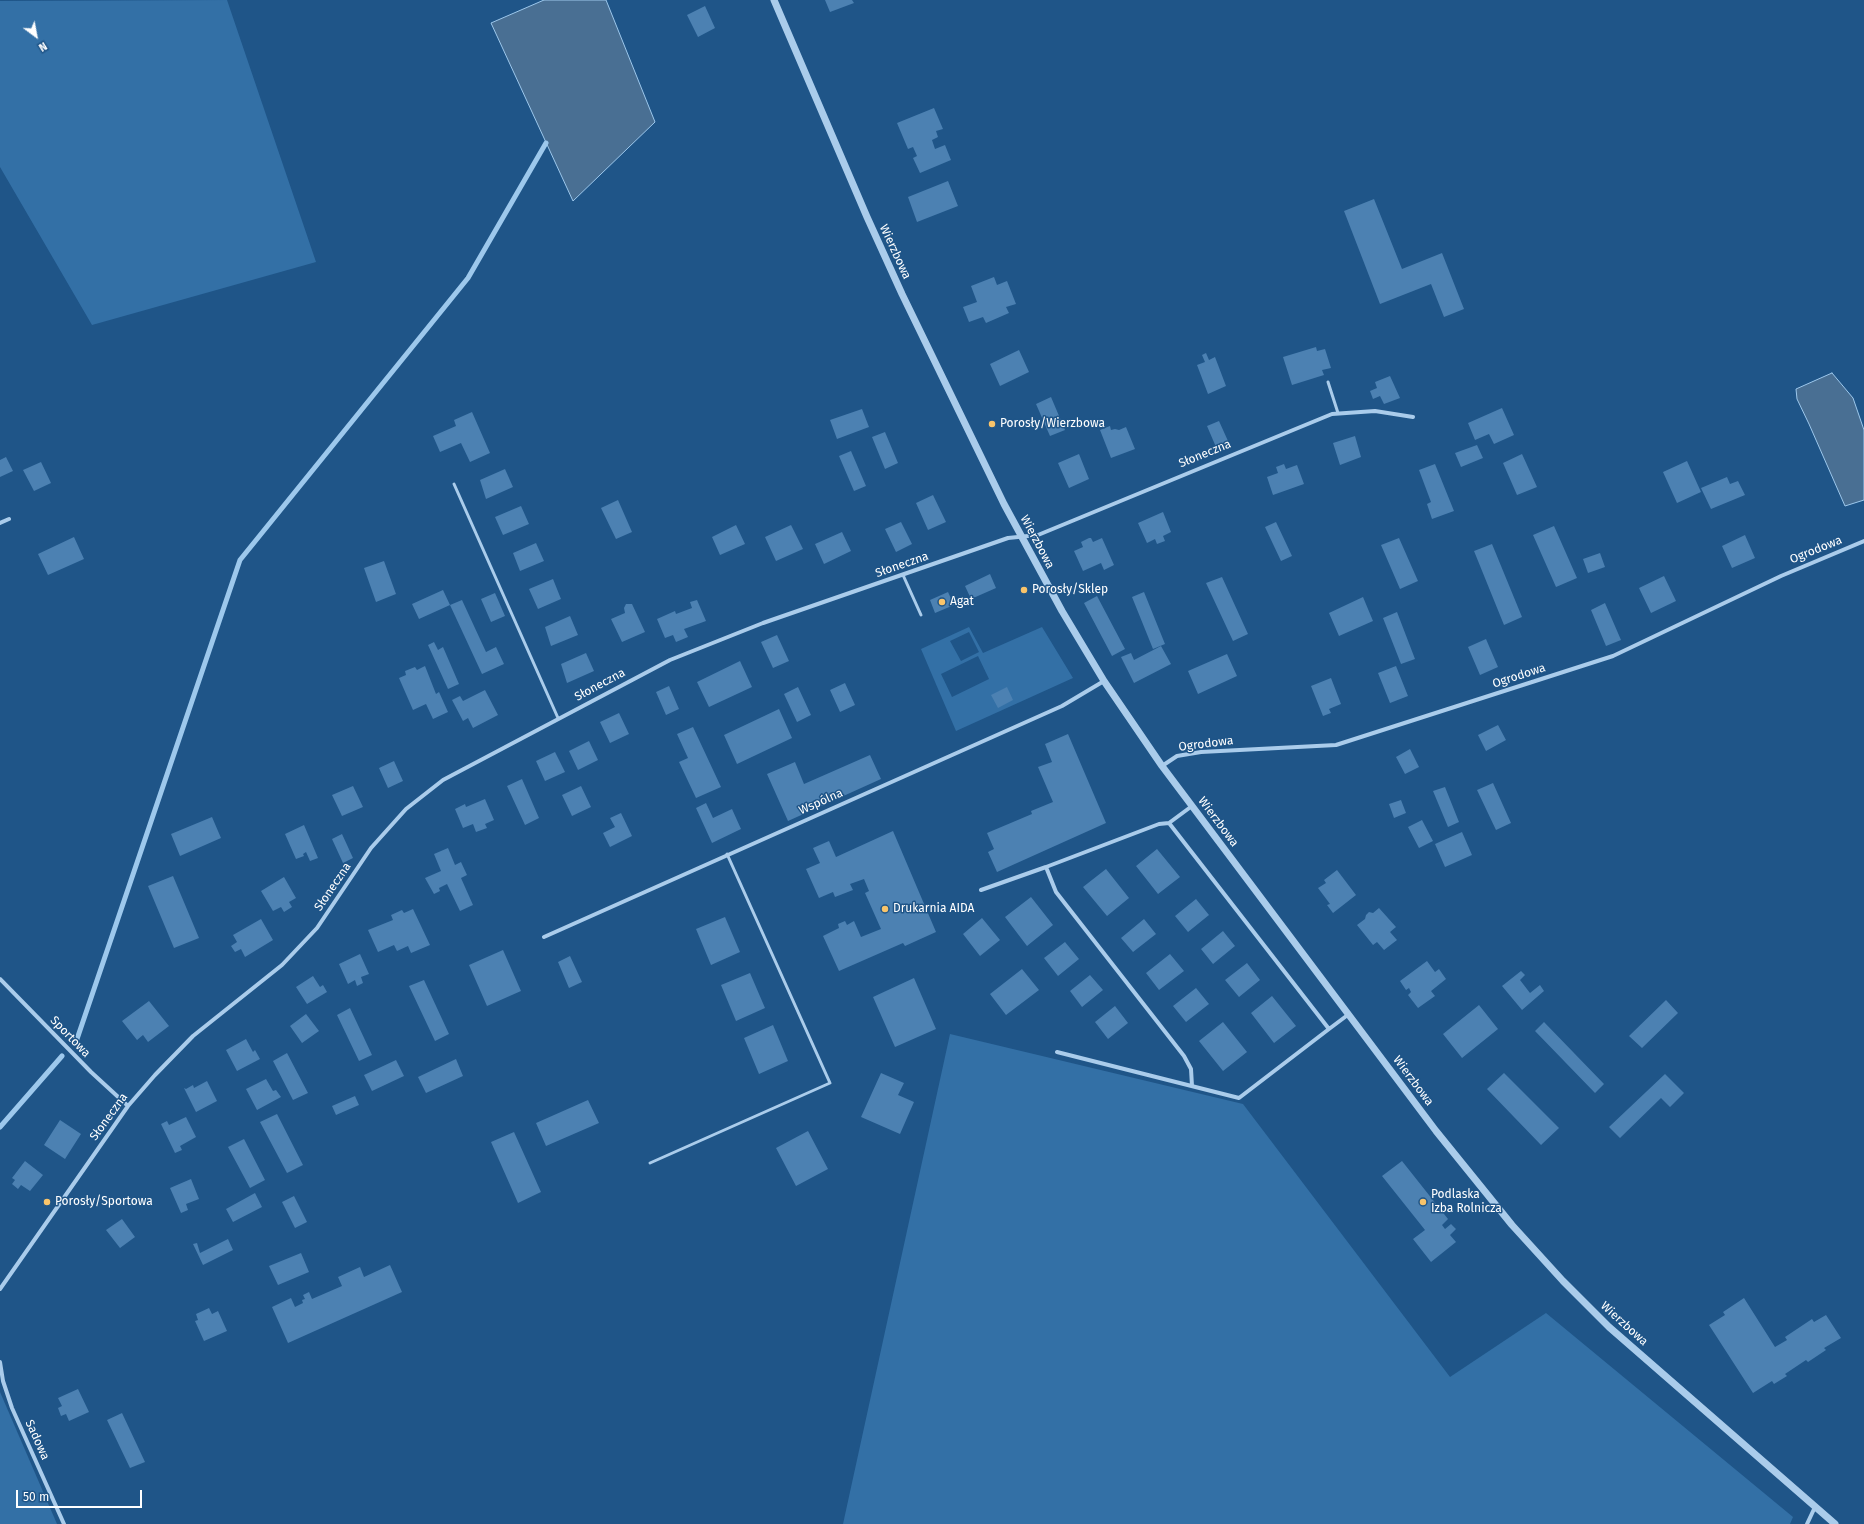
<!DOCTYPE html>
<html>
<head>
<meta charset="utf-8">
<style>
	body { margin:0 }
	#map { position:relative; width:1864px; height:1524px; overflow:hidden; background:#1f5588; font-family:"Fira Sans",sans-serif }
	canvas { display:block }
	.north { position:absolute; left:16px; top:16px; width:40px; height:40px; -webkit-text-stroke:3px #1f5588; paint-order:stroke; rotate:148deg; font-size:11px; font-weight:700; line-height:16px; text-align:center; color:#fff }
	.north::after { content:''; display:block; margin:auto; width:14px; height:18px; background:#fff; clip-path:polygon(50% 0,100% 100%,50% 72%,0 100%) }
	.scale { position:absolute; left:16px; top:1490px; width:126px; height:18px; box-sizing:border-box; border:2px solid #fff; border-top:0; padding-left:5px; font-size:12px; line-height:14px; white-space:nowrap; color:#fff; -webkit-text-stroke:3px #1f5588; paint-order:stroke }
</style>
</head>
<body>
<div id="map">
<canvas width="1864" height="1524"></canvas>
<div class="north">N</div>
<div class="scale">50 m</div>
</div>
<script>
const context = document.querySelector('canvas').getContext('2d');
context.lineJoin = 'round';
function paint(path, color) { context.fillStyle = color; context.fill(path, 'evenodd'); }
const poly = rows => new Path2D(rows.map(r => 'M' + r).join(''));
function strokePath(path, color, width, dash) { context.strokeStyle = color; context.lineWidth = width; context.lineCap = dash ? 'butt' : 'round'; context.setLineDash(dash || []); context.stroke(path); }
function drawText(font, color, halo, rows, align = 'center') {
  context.font = font + ' "Fira Sans",sans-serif'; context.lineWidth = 3; context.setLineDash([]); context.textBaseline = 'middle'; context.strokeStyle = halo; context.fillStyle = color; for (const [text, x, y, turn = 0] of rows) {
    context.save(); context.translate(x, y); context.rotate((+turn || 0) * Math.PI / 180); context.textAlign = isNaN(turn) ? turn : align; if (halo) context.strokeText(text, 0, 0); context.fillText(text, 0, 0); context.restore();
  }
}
const green = poly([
	[227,0,316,262,92,325,0,167,0,1],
	[969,627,983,653,1042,627,1073,678,956,731,921,649],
	[969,632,979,652,961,661,950,641],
	[978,656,989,679,952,697,941,674],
	[950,1034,1243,1104,1450,1377,1546,1313,1793,1517,1790,1524,843,1524],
	[0,1392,57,1524,0,1524]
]);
const water = poly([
	[544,0,606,0,655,122,573,201,491,23,544,0],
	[1832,373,1853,398,1864,430,1864,500,1845,506,1809,424,1797,399,1796,389,1832,373]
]);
const stream = poly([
	[76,1042,240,560,468,278,546,143],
	[0,1127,62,1056]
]);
const building = poly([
	[825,0,852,0,854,3,830,12],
	[705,6,715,28,698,37,687,15],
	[934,108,943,129,936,131,938,137,932,140,935,149,945,145,951,160,920,173,913,158,917,156,913,147,908,149,897,123],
	[948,181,958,206,917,222,908,197],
	[1374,199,1402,269,1442,253,1464,309,1444,317,1431,284,1380,304,1344,211],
	[994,277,997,285,1007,281,1016,304,1006,307,1009,313,986,323,983,317,969,322,963,307,977,302,971,286],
	[1316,347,1317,351,1325,349,1331,368,1322,370,1324,375,1292,385,1283,357],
	[1019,350,1029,372,1000,386,990,364],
	[1206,353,1209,360,1215,357,1226,386,1208,394,1197,365,1205,362,1202,355],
	[1390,376,1400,398,1384,404,1380,396,1373,399,1370,391,1377,388,1375,382],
	[1051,397,1065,430,1050,436,1036,404],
	[1502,408,1514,435,1494,444,1489,434,1475,440,1468,423],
	[862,409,869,427,837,439,830,420],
	[472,412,490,453,470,462,461,443,440,452,433,436,456,426,454,420],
	[1219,421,1228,441,1216,447,1207,426],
	[1110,426,1111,430,1115,429,1119,430,1126,427,1135,449,1111,458,1100,430],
	[885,432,898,463,885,469,872,437],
	[1355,436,1361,457,1340,465,1333,443],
	[1477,445,1483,458,1461,467,1455,453],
	[851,451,866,486,854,491,839,456],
	[1079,454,1089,479,1069,488,1058,463],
	[1522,454,1537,487,1517,495,1503,463],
	[6,457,13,471,0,477,0,460],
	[1687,461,1701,492,1677,503,1663,472],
	[41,462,51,483,34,491,23,470],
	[1284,464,1286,469,1297,465,1304,484,1273,495,1267,477,1278,473,1276,467],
	[1435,464,1454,511,1432,519,1427,504,1431,502,1419,470],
	[505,469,513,487,486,499,480,480],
	[1727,477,1730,484,1738,481,1745,495,1711,509,1701,488],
	[933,495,946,522,928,530,916,503],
	[618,500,632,532,616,539,601,508],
	[521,506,529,524,503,535,495,517],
	[1163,512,1171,532,1163,536,1165,541,1157,544,1155,539,1147,543,1138,523],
	[901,522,912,544,896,552,885,529],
	[1276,522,1292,556,1281,561,1265,527],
	[736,525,745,544,720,555,712,537],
	[791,525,803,549,776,561,765,537],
	[1554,526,1577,578,1556,587,1533,535],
	[842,532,851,551,824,564,815,544],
	[1745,535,1755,558,1732,568,1722,546],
	[74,537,84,559,48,575,38,554],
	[1089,538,1091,538,1093,542,1102,538,1114,565,1104,570,1101,563,1083,571,1074,551,1083,547,1081,542],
	[1399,538,1418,581,1400,589,1381,545],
	[536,543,544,561,520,571,513,553],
	[1492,544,1522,617,1504,625,1474,551],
	[1600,553,1605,567,1588,573,1583,559],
	[384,561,396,594,376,602,364,568],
	[990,574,996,588,971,599,965,586],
	[1664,576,1676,601,1651,613,1639,588],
	[1222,577,1248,634,1233,641,1206,583],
	[553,579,561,599,538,609,529,589],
	[443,590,450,605,419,619,412,604],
	[948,592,954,605,935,613,930,600],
	[1144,592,1165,644,1153,649,1132,597],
	[495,593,505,616,491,622,481,599],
	[1097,596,1125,649,1112,656,1084,603],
	[1363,597,1373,621,1339,636,1329,613],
	[462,600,486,652,496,647,504,664,482,674,450,605],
	[697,600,706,621,684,629,688,637,676,642,673,635,665,638,657,619,675,611,676,614,692,608,690,602],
	[1605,603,1621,640,1606,646,1591,610],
	[626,604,632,604,645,632,622,642,611,619,625,613,624,608],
	[1397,612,1415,659,1401,664,1383,618],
	[570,616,578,635,551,646,545,627],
	[777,635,789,661,773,668,761,642],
	[1486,639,1498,667,1480,675,1468,647],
	[434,642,438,650,443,647,459,684,448,689,428,645],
	[1161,646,1171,664,1134,683,1121,657,1131,653,1134,660],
	[586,653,594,671,567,683,561,664],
	[1227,654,1237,676,1198,694,1188,671],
	[740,661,752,687,709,707,697,682],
	[425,666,436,694,439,692,448,712,433,719,426,704,413,710,399,678,406,675,405,671,415,667,417,670],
	[1396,666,1408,696,1390,703,1378,673],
	[1331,678,1341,704,1329,709,1331,713,1323,716,1311,686],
	[845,683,855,705,840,712,830,690],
	[669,686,679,709,666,715,656,692],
	[798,687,811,715,797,722,784,694],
	[1007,687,1013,700,998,708,991,695],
	[485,690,498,715,473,728,468,718,463,721,452,700,460,696,463,701],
	[779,709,792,738,737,764,724,735],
	[619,713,629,734,610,743,600,722],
	[1498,725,1506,740,1486,751,1478,735],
	[693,727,721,787,696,798,679,762,688,758,677,734],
	[1068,734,1106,823,997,872,988,852,994,849,987,833,1032,814,1031,811,1053,802,1038,767,1052,762,1045,744],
	[589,741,598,760,578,770,569,751],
	[1410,749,1419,767,1405,774,1396,757],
	[555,752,565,772,545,781,536,761],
	[870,755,881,779,788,821,767,774,795,762,804,784],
	[394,761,403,781,388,788,379,768],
	[522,779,539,818,525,825,507,786],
	[1493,783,1511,823,1496,830,1477,790],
	[353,786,363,807,342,816,332,795],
	[581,786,591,807,572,816,562,795],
	[1445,787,1459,822,1448,827,1433,791],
	[485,799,494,820,485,824,487,828,476,832,473,824,463,828,455,809,465,804,466,807],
	[1401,800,1406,813,1394,818,1389,804],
	[706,803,713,818,732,809,741,829,712,843,696,808],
	[621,813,632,836,610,847,603,833,615,827,610,818],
	[212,817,221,838,180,856,171,834],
	[1422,820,1433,841,1419,848,1408,827],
	[304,825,318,858,310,861,306,852,303,854,304,856,296,859,285,834],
	[893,831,936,932,905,946,903,943,839,971,823,936,839,928,838,924,845,921,847,925,854,921,861,937,881,929,865,893,869,891,864,879,850,884,853,890,835,897,833,892,819,898,806,869,820,863,813,848,829,841,836,857],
	[1462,832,1472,855,1445,867,1435,844],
	[342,834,353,858,343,863,332,839],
	[448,848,455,865,461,862,467,875,461,878,473,905,460,911,447,884,439,888,440,891,434,894,425,878,441,871,434,854],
	[1157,849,1180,877,1158,894,1136,866],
	[1106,869,1129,898,1107,916,1083,887],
	[1337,870,1356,895,1333,913,1327,905,1330,904,1318,888,1326,883,1324,880],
	[173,876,199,938,174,948,148,886],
	[284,877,296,898,289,902,292,907,284,912,281,907,273,911,261,891],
	[1031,897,1053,925,1027,946,1005,917],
	[1196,899,1209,915,1188,932,1175,916],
	[1379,908,1396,927,1390,932,1397,940,1384,950,1377,942,1373,945,1357,925,1365,919,1366,915,1369,912,1373,913],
	[413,909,430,945,411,953,408,946,397,951,394,945,378,952,368,930,393,920,391,915,402,910,404,913],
	[725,917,740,952,711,965,696,929],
	[982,918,1000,940,980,956,963,934],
	[261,919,273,940,245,957,241,949,235,952,231,946,237,942,233,935],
	[1144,919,1156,934,1133,952,1121,938],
	[1223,931,1235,946,1213,964,1201,949],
	[1065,942,1079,959,1058,976,1044,958],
	[503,950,521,991,487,1006,469,965],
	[360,954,369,974,361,977,363,983,357,986,355,980,348,984,339,964],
	[1170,954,1184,971,1159,990,1146,973],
	[570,956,582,982,569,988,558,962],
	[1427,961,1435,972,1439,969,1446,979,1431,991,1435,996,1418,1008,1408,995,1411,992,1409,988,1406,990,1400,981],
	[1247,963,1260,980,1239,997,1225,980],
	[1022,969,1039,990,1006,1015,990,994],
	[1521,971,1525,975,1520,980,1530,993,1540,985,1544,991,1522,1010,1502,986],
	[750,973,765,1008,736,1021,721,985],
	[1090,975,1103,990,1082,1007,1070,991],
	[313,976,320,987,323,985,327,992,307,1004,296,987],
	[914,978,936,1029,895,1047,873,997],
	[424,980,449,1034,435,1041,409,986],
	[1196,988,1209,1004,1186,1022,1173,1006],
	[1272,996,1296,1026,1274,1043,1251,1013],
	[1666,1000,1678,1013,1642,1048,1629,1036],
	[149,1001,169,1026,148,1042,143,1035,137,1040,122,1021],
	[1479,1005,1498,1029,1462,1058,1443,1034],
	[1115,1006,1128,1023,1108,1039,1095,1022],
	[350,1008,372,1055,359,1061,337,1015],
	[306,1014,319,1031,302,1043,290,1026],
	[1223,1022,1247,1052,1223,1071,1199,1041],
	[1544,1022,1604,1084,1595,1093,1535,1031],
	[773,1025,788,1061,759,1074,744,1038],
	[246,1039,253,1052,255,1050,260,1059,237,1071,226,1050],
	[287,1053,308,1093,293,1100,273,1061],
	[456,1059,463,1076,426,1093,418,1077],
	[396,1060,404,1076,372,1091,364,1075],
	[881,1073,904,1083,898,1095,914,1102,900,1134,861,1117],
	[1504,1073,1559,1128,1541,1145,1487,1089],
	[1665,1074,1684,1093,1670,1107,1661,1098,1620,1138,1609,1127],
	[266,1079,273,1091,276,1090,281,1097,257,1110,246,1089],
	[207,1081,217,1101,196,1112,184,1088,186,1089,193,1085,194,1088],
	[355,1096,359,1105,336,1115,332,1106],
	[588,1100,599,1123,546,1146,536,1123],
	[277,1114,303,1165,287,1173,260,1122],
	[186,1117,196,1137,180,1146,182,1150,175,1153,161,1124,167,1121,169,1125],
	[60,1120,81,1134,65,1159,44,1145],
	[808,1131,828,1169,796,1186,776,1148],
	[514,1132,541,1192,518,1203,491,1142],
	[244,1139,265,1180,250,1188,228,1147],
	[25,1161,43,1175,30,1191,21,1185,18,1189,12,1184,15,1180,12,1178],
	[1402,1161,1448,1219,1442,1225,1445,1229,1451,1224,1456,1229,1450,1235,1456,1242,1431,1262,1413,1239,1425,1230,1382,1176],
	[191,1179,199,1199,186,1204,188,1210,181,1213,170,1188],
	[255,1193,262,1207,233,1222,226,1209],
	[294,1196,307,1222,295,1228,282,1202],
	[122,1219,135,1237,120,1248,106,1230],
	[228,1239,233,1250,203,1265,193,1244,197,1243,200,1253],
	[301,1253,309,1272,278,1285,269,1266],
	[390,1265,402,1292,288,1343,272,1307,291,1298,295,1307,303,1303,302,1300,305,1299,303,1295,309,1292,312,1299,342,1286,338,1277,360,1267,364,1277],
	[1744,1298,1775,1347,1787,1340,1785,1337,1812,1319,1814,1322,1826,1315,1841,1338,1824,1348,1826,1350,1808,1362,1806,1360,1785,1374,1787,1376,1774,1384,1772,1381,1753,1393,1709,1325,1725,1315,1723,1312],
	[209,1308,212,1314,218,1311,227,1331,204,1341,195,1321,198,1320,196,1314],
	[78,1389,89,1412,69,1421,66,1414,61,1416,58,1408,62,1406,58,1398],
	[122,1413,145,1462,130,1468,107,1420]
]);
const service = poly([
	[1328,382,1338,413],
	[454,484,558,718],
	[903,575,921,615],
	[650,1163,830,1083,727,854]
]);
const minor = poly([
	[0,523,9,519],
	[1162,766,1177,756,1201,752,1336,745,1613,656,1781,576,1864,541],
	[1169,823,1192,806],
	[1046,867,1056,892,1184,1056,1191,1069,1192,1086],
	[981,890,1046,867,1159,824,1169,823,1329,1029,1239,1098,1057,1052],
	[544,937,1062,706,1104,681],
	[0,979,91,1072,128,1106],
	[1329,1029,1349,1014],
	[0,1289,128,1106,155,1075,193,1036,282,965,317,928,371,848,406,809,443,780,670,660,763,623,1008,538,1038,535,1332,414,1375,411,1413,417],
	[0,1362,3,1381,12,1408,64,1524],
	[1807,1524,1815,1507]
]);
const tertiary = poly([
	[774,0,867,217,902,294,1004,504,1062,611,1104,681,1162,766,1436,1131,1512,1225,1563,1281,1609,1327,1835,1524]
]);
const markers = [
	[992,424,4,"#f9c46a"],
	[1024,590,4,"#f9c46a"],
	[942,602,4,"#f9c46a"],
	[885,909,4,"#f9c46a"],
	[47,1202,4,"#f9c46a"],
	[1423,1202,4,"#f9c46a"]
];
const streetNames = [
	["Wierzbowa",895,252,65],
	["Słoneczna",1205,454,-22],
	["Wierzbowa",1037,542,62],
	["Ogrodowa",1816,550,-22],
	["Słoneczna",902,565,-19],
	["Ogrodowa",1519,676,-18],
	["Słoneczna",600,685,-28],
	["Ogrodowa",1206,744,-7],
	["Wspólna",821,802,-24],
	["Wierzbowa",1218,822,53],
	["Słoneczna",333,887,-56],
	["Sportowa",70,1037,46],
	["Wierzbowa",1413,1081,53],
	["Słoneczna",109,1117,-54],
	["Wierzbowa",1624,1324,42],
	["Sadowa",37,1440,66]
];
const poiNames = [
	["Porosły/Wierzbowa",1000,424],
	["Porosły/Sklep",1032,590],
	["Agat",950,602],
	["Drukarnia AIDA",893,909],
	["Podlaska",1431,1195],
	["Izba Rolnicza",1431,1209],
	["Porosły/Sportowa",55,1202]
];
paint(green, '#3370a6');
paint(water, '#496f93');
strokePath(water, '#9dc8ec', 1);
strokePath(stream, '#9dc8ec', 5);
paint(building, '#4c81b2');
strokePath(service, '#aacceb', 3);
strokePath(minor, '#aacceb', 4);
strokePath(tertiary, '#aacceb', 7);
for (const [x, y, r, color] of markers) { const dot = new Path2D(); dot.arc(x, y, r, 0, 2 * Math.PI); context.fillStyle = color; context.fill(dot); strokePath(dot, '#1f5588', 1.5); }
drawText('12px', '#fff', '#1f5588', streetNames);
drawText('12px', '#fff', '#1f5588', poiNames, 'left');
</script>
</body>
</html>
